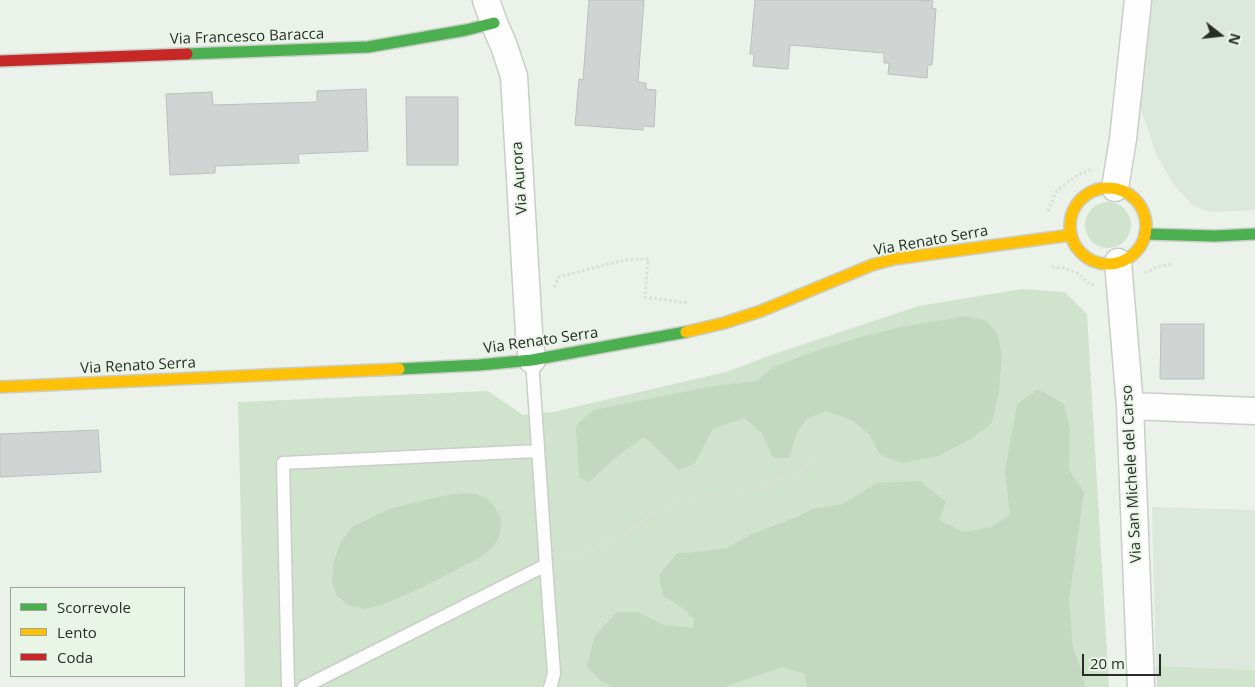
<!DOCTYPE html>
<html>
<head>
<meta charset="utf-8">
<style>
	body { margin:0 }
	#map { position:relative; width:1255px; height:687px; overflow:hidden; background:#ebf2ea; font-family:"Open Sans",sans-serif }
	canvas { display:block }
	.legend { position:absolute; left:10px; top:587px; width:175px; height:90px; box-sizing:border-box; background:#e9f5e7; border:1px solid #9ca59b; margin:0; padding:6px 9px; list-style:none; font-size:15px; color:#282d28 }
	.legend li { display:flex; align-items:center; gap:10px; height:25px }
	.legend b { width:25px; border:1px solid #9ca59b }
	.north { position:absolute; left:1195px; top:10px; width:50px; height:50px; -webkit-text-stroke:4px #e9f5e7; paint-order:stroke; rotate:106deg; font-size:14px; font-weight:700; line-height:20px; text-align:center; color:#282d28 }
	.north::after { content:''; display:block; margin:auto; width:18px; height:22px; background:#282d28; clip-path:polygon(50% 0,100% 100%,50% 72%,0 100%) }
	.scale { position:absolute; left:1082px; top:654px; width:79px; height:22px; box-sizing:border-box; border:2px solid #282d28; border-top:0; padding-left:6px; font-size:15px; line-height:18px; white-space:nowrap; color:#282d28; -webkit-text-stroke:4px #e9f5e7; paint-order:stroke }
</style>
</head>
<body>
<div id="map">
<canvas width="1255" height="687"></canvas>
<ul class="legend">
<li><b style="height:6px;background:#4caf50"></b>Scorrevole</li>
<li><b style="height:6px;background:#ffc107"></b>Lento</li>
<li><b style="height:6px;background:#c62828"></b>Coda</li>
</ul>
<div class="north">N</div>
<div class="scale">20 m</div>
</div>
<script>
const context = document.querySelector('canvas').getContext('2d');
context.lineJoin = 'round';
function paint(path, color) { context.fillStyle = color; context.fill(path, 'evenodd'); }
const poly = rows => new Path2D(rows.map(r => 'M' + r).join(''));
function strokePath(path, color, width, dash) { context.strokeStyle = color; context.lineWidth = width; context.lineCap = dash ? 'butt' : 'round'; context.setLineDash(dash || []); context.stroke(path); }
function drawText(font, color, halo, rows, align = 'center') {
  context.font = font + ' "Open Sans",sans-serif'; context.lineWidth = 4; context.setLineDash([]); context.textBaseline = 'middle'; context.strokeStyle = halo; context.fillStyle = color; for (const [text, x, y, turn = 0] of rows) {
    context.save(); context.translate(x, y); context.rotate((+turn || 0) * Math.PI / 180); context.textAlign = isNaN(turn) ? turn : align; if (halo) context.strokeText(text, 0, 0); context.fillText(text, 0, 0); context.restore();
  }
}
const built = poly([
	[1152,0,1255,0,1255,210,1210,212,1192,205,1171,181,1155,151,1140,107],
	[1152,507,1255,510,1255,670,1156,666]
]);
const green = poly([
	'1085 225a23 23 0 1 1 46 0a23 23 0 1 1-46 0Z',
	[1022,289,1065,292,1087,314,1109,687,245,687,238,402,488,391,523,415,553,412,726,372,771,355,919,306],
	[1156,666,1255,670,1255,687,1157,687]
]);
const forest = poly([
	[966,316,987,321,998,335,1002,356,999,392,992,423,971,439,938,456,903,463,880,455,870,435,852,420,826,411,807,419,797,432,789,458,773,458,762,433,744,418,713,429,695,463,679,470,656,448,644,437,615,458,589,482,579,477,576,426,593,410,708,387,756,381,774,367,818,350,861,337,905,326],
	[1038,389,1064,404,1070,430,1069,470,1084,492,1069,600,1073,648,1082,672,1085,687,807,687,805,674,782,667,724,687,613,687,601,681,587,667,594,637,617,612,638,612,664,625,693,628,694,619,683,608,663,596,659,575,677,553,695,552,727,548,750,535,797,517,812,509,843,504,877,483,920,481,946,502,939,520,964,532,991,527,1010,515,1005,472,1017,404],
	[465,493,476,494,486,498,494,506,500,516,501,525,500,536,493,547,481,557,421,588,382,605,365,609,350,606,337,596,332,582,334,562,340,543,352,527,389,509,429,499,448,495]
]);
const building = poly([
	[589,0,644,0,638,82,646,83,646,89,656,90,654,127,643,126,643,130,575,125,579,79,583,80,589,0],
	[755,0,920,0,933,1,932,8,936,9,932,65,928,65,927,78,888,74,889,63,884,63,884,53,790,45,788,69,753,66,754,54,750,54,755,0],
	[366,89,368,151,298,154,299,163,215,166,215,173,170,175,166,94,212,92,213,105,317,102,317,91,366,89],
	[406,97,458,97,458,165,407,165,406,97],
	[1161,324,1204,324,1204,379,1160,379,1161,324],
	[98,430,101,472,0,477,0,434,98,430]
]);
const path = poly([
	[1048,211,1056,192,1077,175,1092,169],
	[1052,267,1064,268,1079,274,1090,285,1095,284],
	[1145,273,1157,267,1172,264],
	[554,287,559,277,624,260,648,259,645,297,689,303],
	[565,558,585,554,624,534,650,516,679,500,724,494,761,486,801,469,813,458]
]);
const lane = poly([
	[546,565,554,673,551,685,550,687],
	[288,687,283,463,538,451],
	[304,687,546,565,532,360]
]);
const street = poly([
	[486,0,494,23,504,46,514,76,529,333,532,360],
	[1115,188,1123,139,1138,0],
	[1118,262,1130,406,1141,687],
	[1130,406,1255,411]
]);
const fast = poly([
	[187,54,368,47,466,30,494,23],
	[1145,234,1215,236,1255,234],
	[399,369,479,365,532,360,686,332]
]);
const slow = poly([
	'1070 226a38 38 0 1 1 76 0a38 38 0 1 1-76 0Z',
	[686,332,724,323,761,311,872,265,894,259,1071,235],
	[0,387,399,369]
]);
const jam = poly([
	[0,61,187,54]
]);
const streetNames = [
	["Via Francesco Baracca",247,37,-2],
	["Via Aurora",520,178,-94],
	["Via Renato Serra",931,241,-10],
	["Via Renato Serra",541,341,-8],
	["Via Renato Serra",138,366,-3],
	["Via San Michele del Carso",1132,474,-93]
];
paint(built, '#dce8db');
paint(green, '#d0e3cc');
paint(forest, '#c2d9bf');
paint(building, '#d0d4d3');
strokePath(building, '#bbbfbf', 1);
strokePath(lane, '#c9cec8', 15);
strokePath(street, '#c9cec8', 29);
strokePath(fast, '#c9cec8', 14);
strokePath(slow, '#c9cec8', 14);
strokePath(jam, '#c9cec8', 14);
strokePath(path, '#dddedc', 3, [2.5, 2.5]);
strokePath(lane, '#fcfdfc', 12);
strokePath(street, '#fcfdfc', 26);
strokePath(fast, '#4caf50', 11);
strokePath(slow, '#ffc107', 11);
strokePath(jam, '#c62828', 11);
drawText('15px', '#282d28', '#e9f5e7', streetNames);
</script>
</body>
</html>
